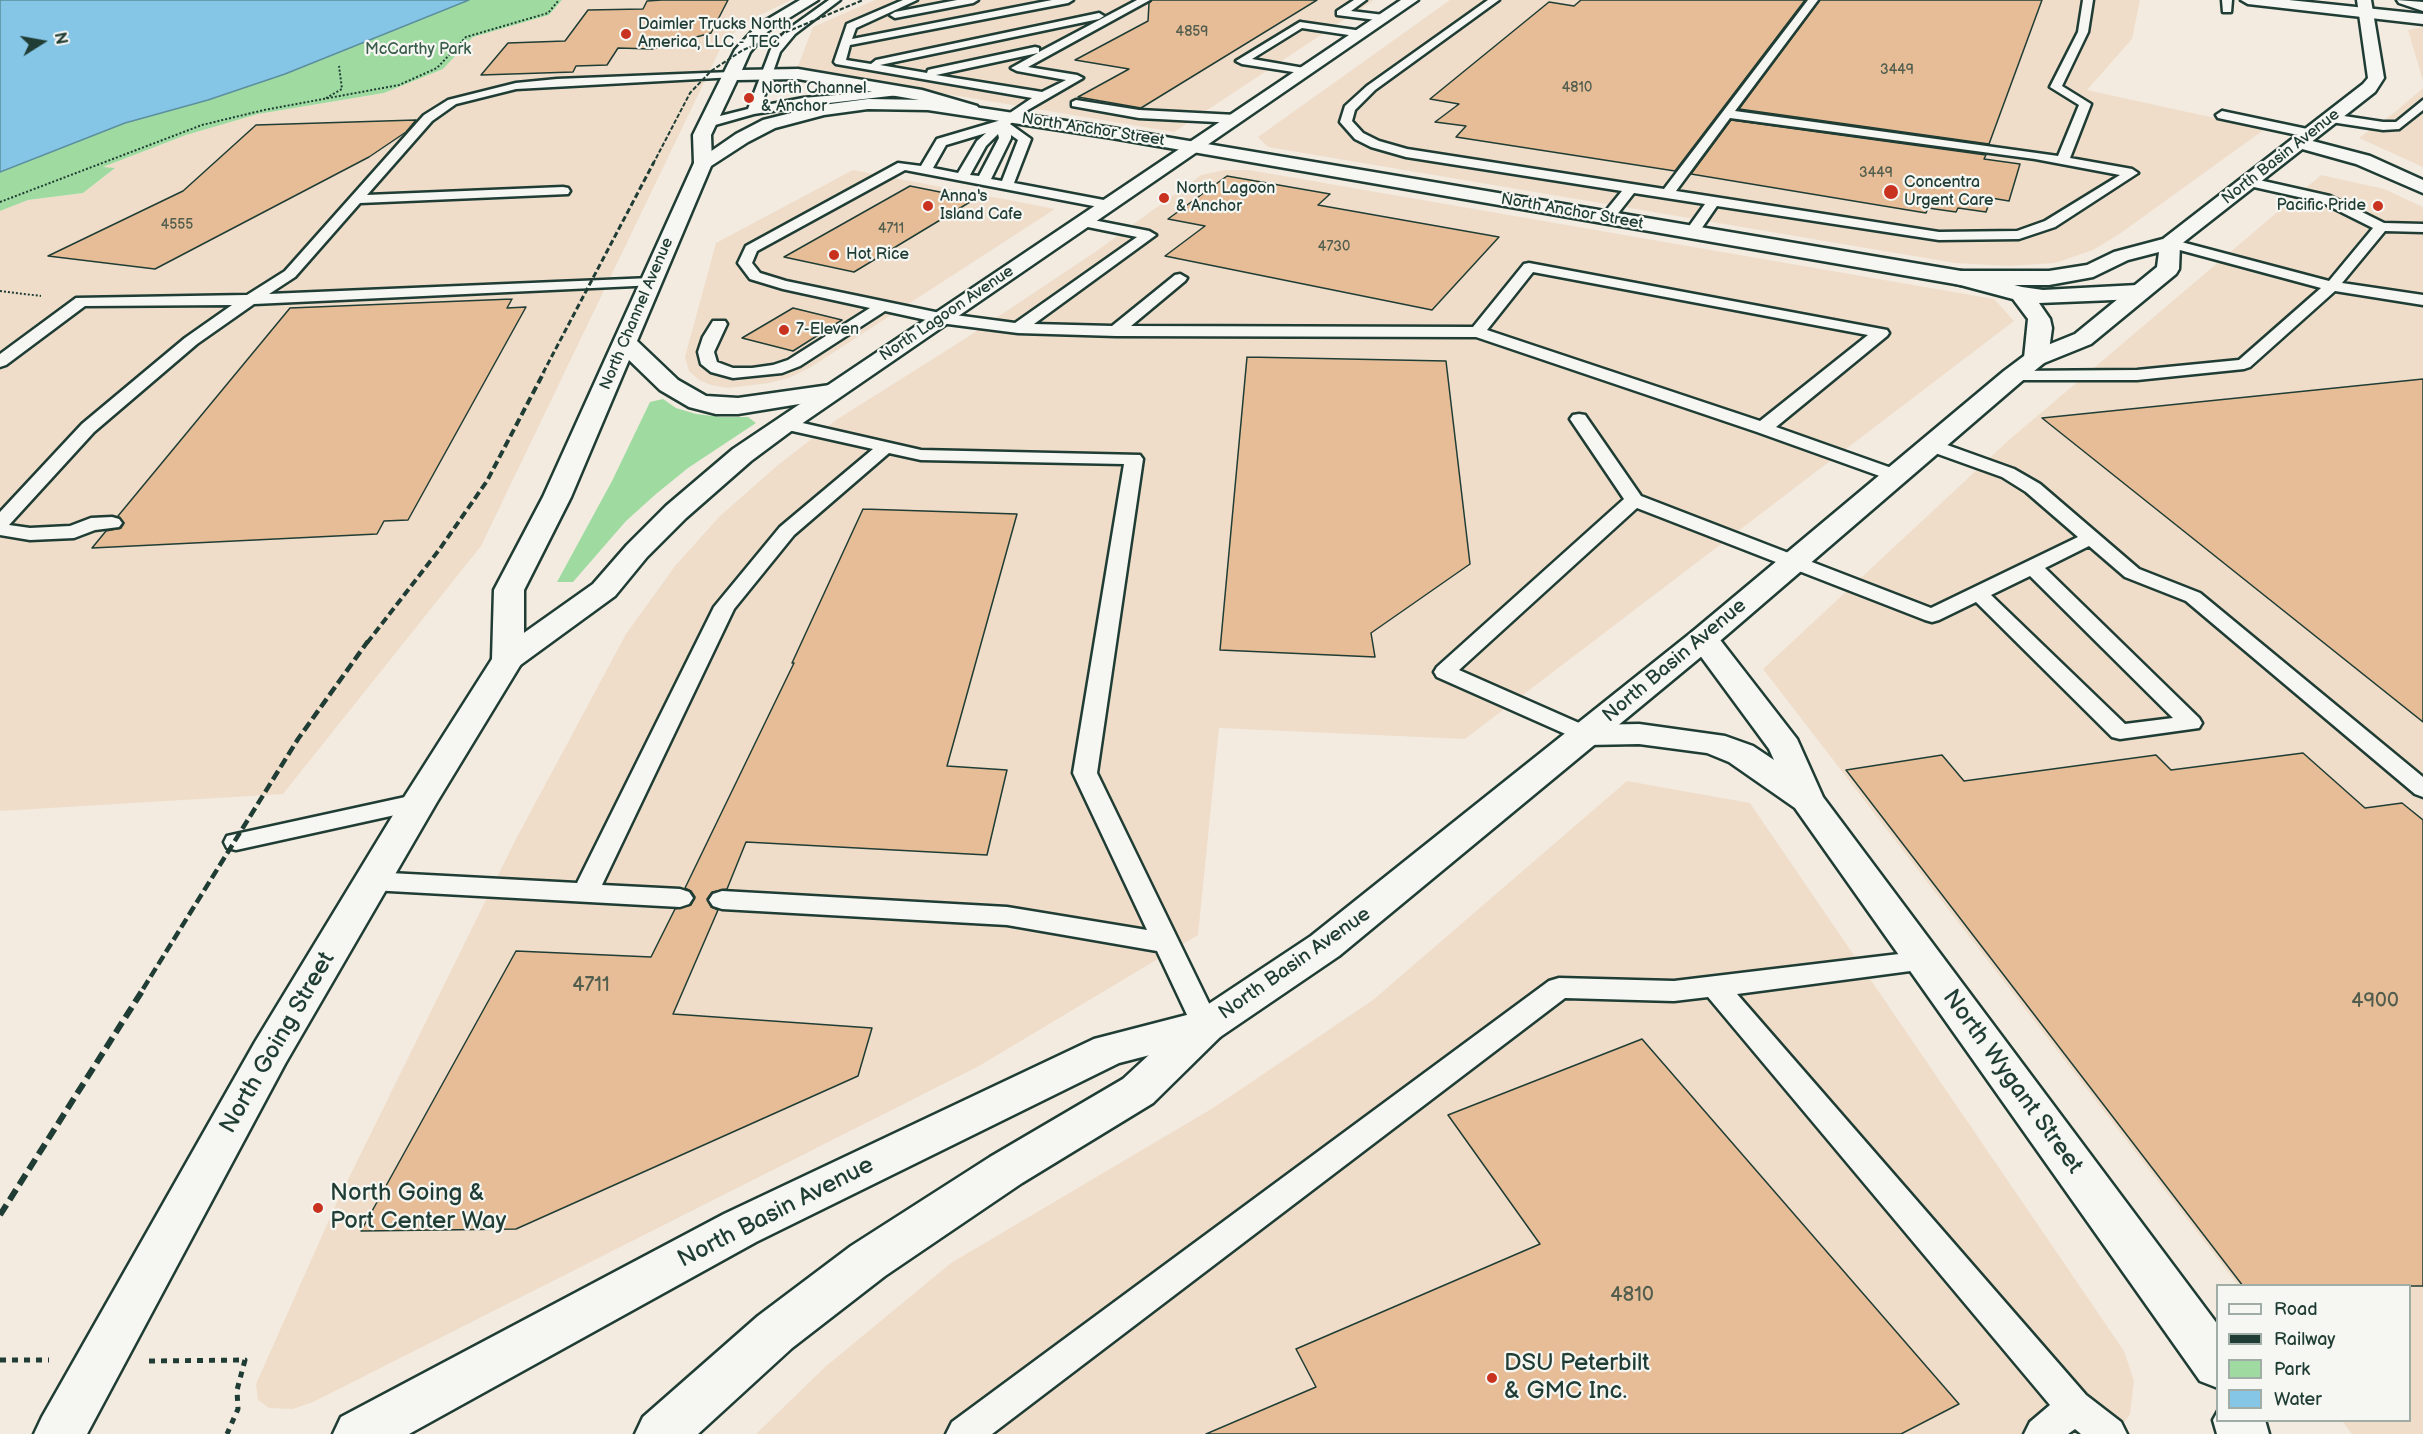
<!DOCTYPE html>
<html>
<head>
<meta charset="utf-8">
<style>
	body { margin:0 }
	#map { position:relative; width:2423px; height:1434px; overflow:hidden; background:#f3ebe0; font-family:"Balsamiq Sans",sans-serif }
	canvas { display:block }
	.legend { position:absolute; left:2216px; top:1284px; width:195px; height:138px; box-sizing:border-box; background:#f6f6f2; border:2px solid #a0aca6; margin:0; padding:8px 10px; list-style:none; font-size:18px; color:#1f3d34 }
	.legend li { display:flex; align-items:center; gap:12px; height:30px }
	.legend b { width:30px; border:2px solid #a0aca6 }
	.north { position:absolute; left:12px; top:12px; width:60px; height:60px; -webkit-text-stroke:4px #f6f6f2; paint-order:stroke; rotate:79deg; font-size:16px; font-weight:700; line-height:24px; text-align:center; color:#1f3d34 }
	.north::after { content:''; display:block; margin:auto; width:21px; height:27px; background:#1f3d34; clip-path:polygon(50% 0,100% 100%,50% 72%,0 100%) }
</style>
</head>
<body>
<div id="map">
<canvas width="2423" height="1434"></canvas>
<ul class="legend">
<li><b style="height:8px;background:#f6f6f2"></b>Road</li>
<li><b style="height:8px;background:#1f3d34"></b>Railway</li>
<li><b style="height:16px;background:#9fdba1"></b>Park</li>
<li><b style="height:16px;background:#85c5e6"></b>Water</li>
</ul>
<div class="north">N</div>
</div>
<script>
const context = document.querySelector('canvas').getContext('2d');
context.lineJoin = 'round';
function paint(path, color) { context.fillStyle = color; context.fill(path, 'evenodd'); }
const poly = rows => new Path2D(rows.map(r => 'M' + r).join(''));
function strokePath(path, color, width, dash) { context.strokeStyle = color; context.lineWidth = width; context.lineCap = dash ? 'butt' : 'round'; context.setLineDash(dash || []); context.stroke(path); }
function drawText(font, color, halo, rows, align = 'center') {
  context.font = font + ' "Balsamiq Sans",sans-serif'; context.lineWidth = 4.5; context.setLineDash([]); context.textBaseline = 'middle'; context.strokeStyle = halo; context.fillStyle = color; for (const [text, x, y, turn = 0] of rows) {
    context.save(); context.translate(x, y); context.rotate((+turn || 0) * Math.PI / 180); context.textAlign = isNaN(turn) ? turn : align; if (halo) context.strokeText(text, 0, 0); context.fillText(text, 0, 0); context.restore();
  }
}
const built = poly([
	[562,0,791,0,750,20,724,41,481,546,283,794,0,811,0,211,28,200,83,193,114,169,101,168,186,135,258,114,384,93,443,69,473,37,549,15],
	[875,0,1374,0,1174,132,797,69,813,27],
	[1450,0,2140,0,2132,39,2087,90,2265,129,2118,235,2093,250,2055,263,2009,266,1955,263,1268,147,1258,137],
	[2423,27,2423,81,2408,30],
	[2423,88,2423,167,2359,138,2395,112],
	[853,170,1055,209,811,367,789,378,769,383,728,388,711,385,699,380,689,371,685,357,716,243],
	[1225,170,1249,170,1994,299,2014,321,1465,739,1219,728,1198,935,979,1066,313,1402,293,1409,269,1408,258,1400,256,1384,337,1202,516,839,626,634,675,566,720,516,778,465,836,420,963,340,1098,250,1201,175],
	[2321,175,2384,189,2423,207,2423,1434,2352,1434,2342,1421,2410,1420,2410,1286,2238,1285,1763,669,2009,440],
	[1627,781,1750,803,2124,1351,2134,1381,2130,1414,2116,1434,756,1434,825,1367,951,1263,1213,1108,1373,1000]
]);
const green = poly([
	[469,0,562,0,549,15,473,37,443,69,384,93,258,114,186,135,103,167,115,168,83,193,28,200,0,211,0,172,125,123,208,100,285,74],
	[663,399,676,408,696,414,721,417,748,417,756,423,688,468,656,494,626,521,573,582,557,582,612,481,650,402]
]);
const water = poly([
	[0,0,469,0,285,74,208,100,125,123,0,172,0,0]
]);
const building = poly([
	[662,0,728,0,711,33,652,49,618,48,607,65,576,66,573,72,481,75,508,43,565,41,588,10,643,9,647,1,662,0],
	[1152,0,1317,0,1141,108,1078,97,1129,69,1075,60,1148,21,1149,3,1152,0],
	[1581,0,1805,0,1675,171,1456,137,1466,126,1435,122,1459,104,1430,99,1549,2,1574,6,1581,0],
	[1820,0,2042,0,1989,144,1739,109,1820,0],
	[416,120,406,132,369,157,155,269,48,256,183,191,256,125,416,120],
	[1731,120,1986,155,1984,159,2020,164,2009,201,1991,198,1986,212,1958,208,1956,212,1928,208,1926,213,1691,174,1731,120],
	[1227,176,1330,194,1318,205,1499,237,1432,310,1165,256,1205,226,1168,219,1227,176],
	[910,186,975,199,854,272,784,257,910,186],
	[512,299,507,308,526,307,408,520,384,521,377,534,92,548,106,531,121,528,124,523,118,516,290,308,512,299],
	[793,308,842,320,793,351,742,338,793,308],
	[1247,357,1446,361,1470,564,1371,633,1375,657,1220,650,1247,357],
	[2423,379,2423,722,2042,418,2423,379],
	[863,509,1017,514,947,766,1007,770,987,855,746,842,727,889,712,892,707,899,711,907,718,910,673,1014,872,1028,858,1076,516,1229,361,1231,516,951,651,957,675,909,691,905,695,897,691,891,685,888,794,663,792,663,863,509],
	[2303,753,2365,808,2402,803,2423,820,2423,1286,2243,1286,1846,770,1942,755,1964,781,2156,755,2171,770,2303,753],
	[1642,1039,1959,1404,1901,1434,1206,1434,1316,1387,1296,1349,1540,1244,1448,1115,1642,1039]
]);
const pathFar1 = poly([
	[326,98,342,89,339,66],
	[0,202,202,125,264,110,399,85,437,68,466,37,548,13,559,0],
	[0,291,41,296]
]);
const path = poly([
	[0,1360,49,1360],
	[149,1361,245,1360,237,1390,238,1409,227,1434]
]);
const service = poly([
	[829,0,840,0,795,34,780,52,761,106,803,98,903,89,909,92,907,94,803,106,754,114,708,127,704,126,704,120,748,109,771,49,787,30,829,0],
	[903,0,917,0,856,28,852,39,1052,0,1073,0,1068,3,850,45,846,60,871,64,876,60,1099,13,1104,16,1099,19,880,65,927,73,928,70,932,69,1035,47,1039,48,1039,52,1137,0,1150,0,1028,67,1077,75,1083,78,1026,111,1010,124,1031,139,1014,183,1109,201,1116,205,1109,209,905,170,757,251,752,263,760,273,786,281,940,313,1015,323,1137,237,1078,225,1076,222,1078,219,1083,218,1149,231,1156,235,1034,324,1112,326,1175,275,1180,274,1187,278,1185,281,1131,326,1473,327,1524,264,1529,263,1887,330,1889,333,1887,336,1776,427,1900,471,1903,475,1900,479,1894,480,1888,479,1757,432,1476,337,1116,336,1018,333,940,323,885,311,800,366,782,373,733,378,711,372,701,364,698,352,703,337,713,321,725,321,727,324,714,352,717,362,733,368,752,368,773,365,788,360,870,308,783,289,750,279,738,263,746,246,898,163,921,166,937,139,998,121,1032,98,836,64,834,62,847,24,903,0],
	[1038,53,1011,68,1017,71,1066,80,1042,92,936,75,1038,53],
	[986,133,977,141,958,173,933,168,946,145,986,133],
	[998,134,999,138,979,176,970,175,986,146,998,134],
	[1011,135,1018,140,1002,181,991,179,1011,138,1011,135],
	[1533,272,1868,335,1760,421,1487,330,1533,272],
	[957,0,978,0,973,3,895,18,890,15,895,12,957,0],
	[1354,0,1366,0,1351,11,1384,15,1389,18,1384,21,1337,15,1337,11,1354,0],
	[1488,0,1499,0,1375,90,1355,110,1352,121,1363,133,1379,141,1407,149,1664,189,1808,0,1818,0,1735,111,2058,156,2079,105,2050,87,2078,32,2083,0,2093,0,2088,32,2062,86,2091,104,2070,158,2132,169,2138,173,2055,227,2019,239,1939,240,1717,206,1697,235,1692,236,1685,232,1705,204,1634,193,1612,221,1607,222,1600,218,1622,191,1406,157,1371,147,1355,139,1340,122,1345,106,1367,86,1488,0],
	[1730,118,2035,159,2120,175,2045,221,2017,231,1939,232,1676,191,1730,118],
	[2222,0,2232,0,2231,12,2223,12,2222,0],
	[1300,22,1362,31,1367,34,1362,37,1302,28,1252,59,1310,69,1312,71,1306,74,1242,64,1236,61,1300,22],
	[731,72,737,75,735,77,516,89,456,104,432,121,367,195,563,187,568,188,570,191,568,194,360,203,295,277,269,294,651,278,658,282,656,285,254,304,197,344,94,432,9,525,30,528,70,526,91,518,112,517,119,519,122,523,119,527,95,530,74,538,30,540,0,535,0,512,82,424,185,338,232,305,85,306,6,365,0,367,0,354,76,298,247,295,285,271,424,115,448,100,516,83,557,79,731,72],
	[1076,100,1139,110,1236,115,1242,119,1236,123,1139,118,1072,106,1072,102,1076,100],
	[2423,100,2423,110,2399,129,2383,130,2331,122,2325,118,2331,114,2383,122,2396,122,2423,100],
	[2222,111,2312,130,2318,134,2312,138,2218,118,2216,115,2222,111],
	[2250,178,2330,196,2384,223,2423,224,2423,232,2385,231,2342,283,2423,295,2423,305,2335,291,2250,367,2244,369,2137,380,2007,380,2005,376,2007,372,2013,371,2137,370,2239,360,2321,288,2165,246,2163,243,2165,240,2170,239,2329,281,2373,228,2321,202,2245,185,2243,182,2250,178],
	[1579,414,1585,415,1641,496,1931,608,2078,537,2026,492,2002,477,1924,449,1921,445,1924,441,1930,440,1936,441,2014,469,2040,484,2139,569,2200,593,2423,777,2423,797,2415,794,2186,601,2125,577,2089,546,2045,568,2199,718,2202,723,2199,728,2120,739,2112,737,1976,602,1939,620,1932,622,1925,620,1637,508,1459,670,1595,730,1598,735,1595,740,1587,742,1579,740,1437,677,1434,672,1437,667,1624,499,1570,419,1573,415,1579,414],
	[2030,576,2173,718,2125,724,1991,595,2030,576],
	[785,419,921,450,1140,455,1143,459,1097,773,1220,1026,1216,1034,1206,1037,1196,1034,1157,951,1007,925,722,909,713,906,709,900,713,894,722,891,1007,907,1147,930,1073,773,1124,464,921,460,889,453,794,535,734,609,602,885,680,889,689,892,693,898,689,904,680,907,371,890,362,887,358,881,362,875,371,872,577,883,714,607,780,527,873,449,779,428,776,424,779,420,785,419],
	[419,794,427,796,431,802,427,808,236,850,227,848,224,842,227,836,236,834,419,794],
	[1924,951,1933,954,1937,961,1933,968,1737,994,2086,1395,2121,1422,2127,1434,2081,1434,2075,1429,2068,1434,2024,1434,2030,1422,2050,1405,1708,997,1674,1001,1565,998,992,1434,946,1434,952,1422,1549,981,1559,978,1674,981,1924,951]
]);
const minor = poly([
	[2241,0,2289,0,2423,14,2423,24,2248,4,2241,0],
	[2301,138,2370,156,2423,180,2423,193,2356,164,2295,147,2292,143,2295,139,2301,138],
	[1703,630,1714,632,1797,739,1823,797,2218,1325,2218,1388,2200,1381,1795,808,1729,762,1707,753,1639,744,1587,745,1575,742,1570,735,1575,728,1587,725,1639,724,1725,736,1753,746,1774,760,1769,749,1688,639,1692,632,1703,630],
	[2218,1411,2218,1420,2265,1420,2269,1434,2217,1434,2213,1420,2218,1411]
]);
const tertiary = poly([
	[800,0,818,0,768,31,750,52,742,70,798,69,922,90,977,106,980,110,977,114,971,115,919,100,798,79,737,80,711,135,712,163,710,167,696,167,694,163,693,135,735,50,758,25,800,0],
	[1401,0,1418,0,794,429,751,461,686,518,647,557,615,596,519,666,508,668,497,666,492,659,497,652,593,584,627,545,666,506,733,449,1401,0],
	[1961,271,2022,287,2043,290,2138,285,2146,287,2149,292,2146,297,2138,299,2039,303,2050,319,2052,328,2048,358,2044,363,2036,365,2028,363,2024,358,2028,319,2013,299,1953,283,1950,278,1953,273,1961,271],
	[1206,1010,1220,1015,1226,1026,1220,1037,1119,1063,756,1242,409,1434,333,1434,341,1417,724,1214,1094,1039,1206,1010]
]);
const secondary = poly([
	[2357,0,2371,0,2384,78,2375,92,2180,245,2179,269,2176,274,2091,344,2044,363,2022,381,1714,646,1339,956,1220,1037,1153,1103,1022,1183,885,1276,792,1348,698,1434,635,1434,643,1417,758,1316,851,1246,990,1157,1123,1079,1192,1015,1311,936,1692,632,2004,371,2028,353,2075,334,2157,267,2159,252,2128,260,2093,277,2049,285,1961,285,1112,138,928,110,868,109,824,115,775,128,748,142,711,166,637,341,678,380,706,396,738,398,830,385,839,387,842,392,839,397,830,399,738,414,716,414,689,407,660,390,629,360,571,497,524,590,524,659,437,802,285,1064,87,1434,34,1434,42,1417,255,1042,401,802,492,659,494,590,543,497,694,163,736,134,763,120,823,105,868,99,928,100,1112,128,1961,271,2049,271,2087,265,2114,252,2163,239,2363,84,2368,78,2357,0],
	[2397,0,2423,2,2423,11,2399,3,2397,0]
]);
const railFar4 = poly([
	[653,164,690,93,711,71,743,50,863,0]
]);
const railFar3 = poly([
	[543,373,654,162]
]);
const railFar2 = poly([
	[367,643,439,550,487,481,544,372]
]);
const railFar1 = poly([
	[143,989,298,739,368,641]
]);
const rail = poly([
	[0,1215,144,988]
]);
const markers = [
	[626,34,6,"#c8321e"],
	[749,98,6,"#c8321e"],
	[1891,192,8,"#c8321e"],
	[1164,198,6,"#c8321e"],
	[928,206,6,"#c8321e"],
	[2378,206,6,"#c8321e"],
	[834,255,6,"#c8321e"],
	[784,330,6,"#c8321e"],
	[318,1208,6,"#c8321e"],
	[1492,1378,6,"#c8321e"]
];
const farNumbernames = [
	["4859",1192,32],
	["3449",1897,70],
	["4810",1577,88],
	["3449",1876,173],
	["4555",177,225],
	["4711",891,229],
	["4730",1334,247]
];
const farPoinames = [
	["Daimler Trucks North",638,25],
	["America, LLC - TEC",638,43],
	["North Channel",761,89],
	["& Anchor",761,107],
	["Concentra",1904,183],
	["Urgent Care",1904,201],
	["North Lagoon",1176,189],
	["& Anchor",1176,207],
	["Anna's",940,197],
	["Island Cafe",940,215],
	["Pacific Pride",2366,206,"right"],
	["Hot Rice",846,255],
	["7-Eleven",796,330]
];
const farParknames = [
	["McCarthy Park",418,50]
];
const farStreetnames = [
	["North Anchor Street",1093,130,9],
	["North Basin Avenue",2281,157,-38],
	["North Anchor Street",1572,212,10],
	["North Channel Avenue",637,314,-67],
	["North Lagoon Avenue",947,314,-34]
];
const streetNames = [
	["North Basin Avenue",1675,661,-40],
	["North Basin Avenue",1295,964,-35]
];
const nearNumbernames = [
	["4711",591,986],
	["4900",2375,1002],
	["4810",1632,1296]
];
const nearStreetnames = [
	["North Going Street",278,1043,-60],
	["North Wygant Street",2012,1082,54],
	["North Basin Avenue",776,1213,-27]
];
const nearPoinames = [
	["North Going &",330,1194],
	["Port Center Way",330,1222],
	["DSU Peterbilt",1504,1364],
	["& GMC Inc.",1504,1392]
];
paint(built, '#efddca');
paint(green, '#9fdba1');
paint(water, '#85c5e6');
strokePath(water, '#5c8f9f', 1.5);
paint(building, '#e7bd97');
strokePath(building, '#1f3d34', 1.5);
strokePath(service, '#1f3d34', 5);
strokePath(minor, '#1f3d34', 5);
strokePath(tertiary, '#1f3d34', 5);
strokePath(secondary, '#1f3d34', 5);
strokePath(pathFar1, '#1f3d34', 2, [2, 2]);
strokePath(path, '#1f3d34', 5, [6, 6]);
paint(service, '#f6f6f2');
paint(minor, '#f6f6f2');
paint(tertiary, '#f6f6f2');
paint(secondary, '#f6f6f2');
strokePath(railFar4, '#1f3d34', 2, [4.5, 2]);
strokePath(railFar3, '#1f3d34', 3, [6, 3]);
strokePath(railFar2, '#1f3d34', 4, [8, 4]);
strokePath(railFar1, '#1f3d34', 4.5, [10, 4.5]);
strokePath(rail, '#1f3d34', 6, [12, 6]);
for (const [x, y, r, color] of markers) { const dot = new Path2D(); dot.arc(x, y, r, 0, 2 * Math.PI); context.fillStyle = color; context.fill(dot); strokePath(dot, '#f6f6f2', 2); }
drawText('14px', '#515d4d', null, farNumbernames);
drawText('16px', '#1f3d34', '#f6f6f2', farPoinames, 'left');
drawText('16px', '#395d4a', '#f6f6f2', farParknames);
drawText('16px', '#1f3d34', '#f6f6f2', farStreetnames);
drawText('20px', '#1f3d34', '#f6f6f2', streetNames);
drawText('20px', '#515d4d', null, nearNumbernames);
drawText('24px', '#1f3d34', '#f6f6f2', nearStreetnames);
drawText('24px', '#1f3d34', '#f6f6f2', nearPoinames, 'left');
</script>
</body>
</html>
